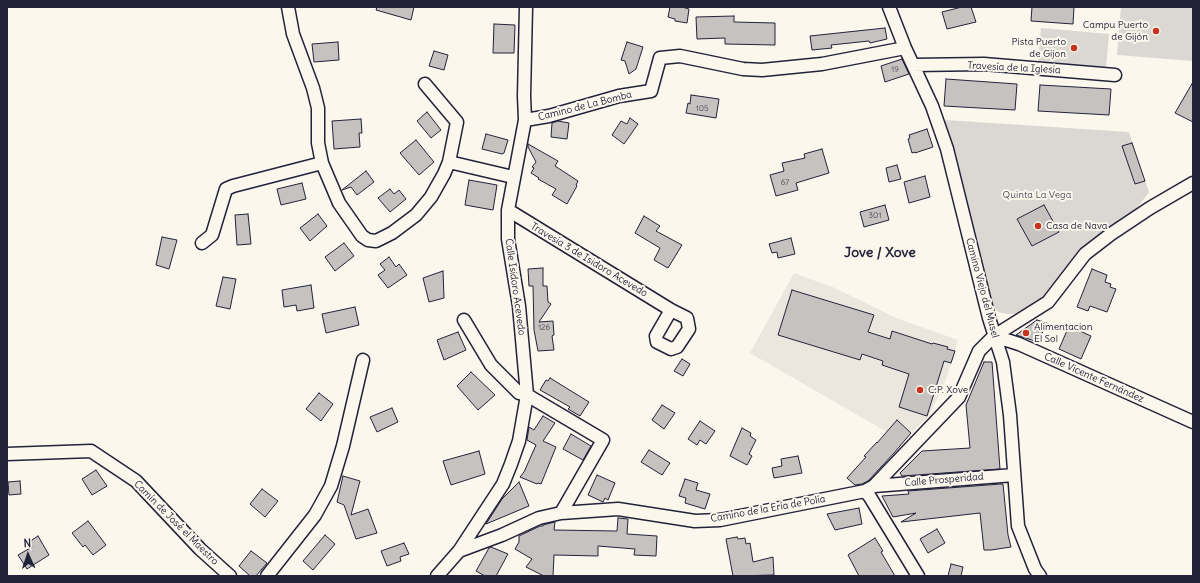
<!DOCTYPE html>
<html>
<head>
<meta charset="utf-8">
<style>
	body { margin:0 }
	#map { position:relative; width:1200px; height:583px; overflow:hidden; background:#fbf7ec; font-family:Delius,sans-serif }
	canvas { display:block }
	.frame { position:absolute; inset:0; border:8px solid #22223b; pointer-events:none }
	.north { position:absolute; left:8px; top:535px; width:40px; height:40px; -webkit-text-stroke:3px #fbf7ec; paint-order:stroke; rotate:357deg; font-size:11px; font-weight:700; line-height:16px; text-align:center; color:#22223b }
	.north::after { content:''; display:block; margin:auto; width:14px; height:18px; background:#22223b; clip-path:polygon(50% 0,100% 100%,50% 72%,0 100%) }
</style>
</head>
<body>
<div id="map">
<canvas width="1200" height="583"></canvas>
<div class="frame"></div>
<div class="north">N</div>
</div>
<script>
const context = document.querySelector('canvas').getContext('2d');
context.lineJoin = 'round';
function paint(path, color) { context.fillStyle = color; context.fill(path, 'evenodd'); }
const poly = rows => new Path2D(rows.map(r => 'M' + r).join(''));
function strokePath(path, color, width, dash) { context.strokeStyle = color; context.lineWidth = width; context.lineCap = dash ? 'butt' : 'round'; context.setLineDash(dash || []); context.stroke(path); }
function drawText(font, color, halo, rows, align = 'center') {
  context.font = font + ' Delius,sans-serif'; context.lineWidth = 4; context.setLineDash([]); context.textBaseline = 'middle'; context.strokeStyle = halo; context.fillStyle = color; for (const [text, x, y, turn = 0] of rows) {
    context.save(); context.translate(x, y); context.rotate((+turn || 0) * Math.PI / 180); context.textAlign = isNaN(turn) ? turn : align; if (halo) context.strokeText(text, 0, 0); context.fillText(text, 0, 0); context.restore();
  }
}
const built = poly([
	[794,273,835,288,896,318,958,340,946,380,929,416,911,433,897,421,887,432,750,353]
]);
const green = poly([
	[1121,7,1193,7,1193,61,1117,55],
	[1041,28,1109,34,1106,68,1038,62],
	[945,120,1129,132,1149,192,1134,212,1089,242,1078,252,1044,299,1016,314,1007,314,998,312,994,307,953,147]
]);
const building = poly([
	[377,7,414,7,411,20,376,10,377,7],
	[670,7,682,7,689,9,687,23,675,21,675,19,668,17,670,7],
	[962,7,971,7,976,22,947,29,942,12,962,7],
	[1032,7,1074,7,1073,24,1031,21,1032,7],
	[734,16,734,22,775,23,775,45,725,44,725,38,697,39,696,17,734,16],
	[494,24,515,25,514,53,493,53,494,24],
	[885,28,887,39,870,43,869,41,831,45,832,48,812,50,810,36,885,28],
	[338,42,339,60,314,62,312,44,338,42],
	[627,42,643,47,636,69,629,74,625,61,621,60,627,42],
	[434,51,448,55,444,70,429,66,434,51],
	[902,59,909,74,885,82,881,66,902,59],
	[946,79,1017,84,1015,110,944,106,946,79],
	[1193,82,1193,122,1175,113,1193,82],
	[1040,85,1111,89,1109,115,1038,111,1040,85],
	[691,95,719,99,716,118,686,113,688,103,690,104,691,95],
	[427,112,441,130,431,138,417,121,427,112],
	[630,118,638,124,624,144,612,135,621,121,627,124,630,118],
	[361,119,362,133,359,133,360,147,334,149,332,121,361,119],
	[558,121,569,123,567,139,551,137,552,123,558,121],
	[927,129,933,147,915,153,915,152,912,153,908,139,910,138,909,135,927,129],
	[486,134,508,140,504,153,502,154,482,149,486,134],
	[416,140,434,162,419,175,400,153,416,140],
	[1132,143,1145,181,1135,184,1122,146,1132,143],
	[528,144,558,161,555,166,578,181,576,185,577,186,567,204,552,195,556,189,538,179,539,178,531,173,534,168,532,167,536,162,528,147,528,144],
	[822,149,829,173,796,183,798,190,776,196,770,175,784,171,782,163,805,158,804,154,822,149],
	[897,165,901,179,889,182,886,168,897,165],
	[366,171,374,182,357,195,351,187,342,190,366,171],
	[925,176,930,197,909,203,904,182,925,176],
	[469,180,497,185,493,210,465,205,469,180],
	[302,183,306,199,281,205,277,189,302,183],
	[390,189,394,194,399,190,406,199,390,212,378,198,390,189],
	[885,205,889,220,864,227,860,212,885,205],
	[1044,205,1059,232,1032,246,1017,219,1044,205],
	[248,214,251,244,237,245,235,215,248,214],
	[318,214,327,226,310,241,300,228,318,214],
	[644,216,660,226,656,231,682,245,668,268,654,260,660,248,635,233,644,216],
	[162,237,177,240,169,269,156,265,162,237],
	[791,238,795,254,778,258,777,252,772,253,769,244,791,238],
	[344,243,354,256,335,271,325,257,344,243],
	[389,257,396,267,399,264,407,275,388,288,378,275,385,270,380,264,389,257],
	[543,268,543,286,547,286,548,302,551,304,539,322,553,321,554,335,552,336,554,350,538,351,534,330,533,286,529,286,528,269,543,268],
	[1092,269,1107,275,1105,282,1111,284,1110,287,1116,289,1107,312,1090,306,1088,311,1077,307,1092,269],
	[443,271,444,298,429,302,423,278,443,271],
	[223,277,236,279,230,309,216,306,223,277],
	[311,285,314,308,297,311,296,305,284,307,282,290,311,285],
	[792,290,874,315,868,332,890,339,892,331,932,344,933,343,948,347,947,349,955,351,951,363,944,361,927,416,899,407,909,374,882,365,883,361,862,354,860,360,778,335,792,290],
	[355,307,359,325,326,333,322,314,355,307],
	[1037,320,1047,323,1038,342,1016,335,1037,320],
	[1069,326,1091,336,1081,359,1059,349,1069,326],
	[458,332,466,350,444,360,437,340,458,332],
	[682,359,690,364,683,376,674,371,682,359],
	[984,362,992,362,1000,469,902,476,900,473,922,451,970,448,966,405,984,362],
	[471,372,495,395,478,410,457,386,471,372],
	[550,378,589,402,580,416,568,409,570,407,540,390,546,380,548,381,550,378],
	[319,393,333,404,321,421,306,409,319,393],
	[662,405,675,413,664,429,652,420,662,405],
	[392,408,398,422,377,432,370,417,392,408],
	[543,416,555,423,543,441,556,447,541,484,538,483,537,484,520,477,524,472,536,445,527,440,529,427,534,430,543,416],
	[897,420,911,433,894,453,868,481,862,484,855,485,847,478,866,457,864,456,877,442,877,443,897,420],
	[700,421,715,431,706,444,700,440,697,445,688,439,700,421],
	[742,428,751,433,750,436,756,440,749,454,752,456,747,465,730,456,742,428],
	[571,434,591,446,583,460,563,449,571,434],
	[649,450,670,463,662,475,641,462,649,450],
	[479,451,485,474,451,485,443,461,479,451],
	[798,456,802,473,774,478,772,468,782,466,781,459,798,456],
	[96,470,107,486,92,495,82,479,96,470],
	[597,475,615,483,608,500,605,498,603,502,588,495,597,475],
	[343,476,360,481,351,515,368,509,377,533,356,539,344,505,337,502,343,476],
	[685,479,698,483,696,490,710,494,705,509,685,503,686,498,679,496,685,479],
	[20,481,21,494,9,495,8,482,20,481],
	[519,482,529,506,486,524,502,499,519,482],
	[1001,484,1003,484,1008,535,1011,547,991,550,984,550,980,513,901,522,916,513,893,517,882,496,909,494,908,491,1001,484],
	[262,489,278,501,265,517,250,504,262,489],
	[859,508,862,524,835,530,827,514,859,508],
	[618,518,628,519,627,534,657,536,656,556,634,555,635,549,598,546,598,556,554,555,553,576,544,576,526,567,532,559,515,549,519,542,519,536,540,526,543,526,543,525,555,522,554,530,617,531,618,518],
	[88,521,106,545,93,555,85,545,83,547,72,533,88,521],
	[937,529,945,543,928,553,920,539,937,529],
	[325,535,335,544,313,570,303,561,325,535],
	[38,536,49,555,27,569,18,555,32,547,29,542,38,536],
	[737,537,738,539,745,538,746,544,750,543,753,562,773,557,774,575,733,576,726,539,737,537],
	[875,538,883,551,881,552,895,576,859,576,848,555,875,538],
	[404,543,409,554,400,557,401,561,387,566,381,551,404,543],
	[491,547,508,554,496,576,485,576,476,571,489,548,491,547],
	[251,551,267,563,256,576,250,576,239,566,251,551],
	[951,564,963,567,961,576,948,576,951,564]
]);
const minor = poly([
	[288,7,293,34,313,88,318,108,318,143,322,163,339,203,362,236,368,240,376,241,392,233,416,215,431,197,444,174,449,162,513,177],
	[889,7,905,48,932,106,947,149,989,318,1003,362,1010,415,1018,526,1035,569,1040,576],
	[913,65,984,64,1115,75],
	[425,84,457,122,449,162],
	[525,120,549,116,619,96,651,91,660,58,680,56,743,69,762,70,822,64,905,48],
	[508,210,671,310,687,318,689,329,677,347,671,349,657,342,656,336,671,310],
	[202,243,212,235,226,189,233,186,322,163],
	[464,320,491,365,519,393,527,395,603,440,561,513],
	[994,336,1019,344,1193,422],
	[7,454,91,451,136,481,200,549,230,576],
	[874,486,1014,475],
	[865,491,870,497,918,576],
	[459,551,503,484,511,464,519,441,527,395,519,306,508,239,508,210,525,120,524,96,526,7],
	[267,576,315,515,331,486,343,446,363,360],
	[437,576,459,551,502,535,539,518,561,513,618,509,695,521,720,520,865,491,874,486,959,397,979,351,994,336,1048,302,1085,254,1111,234,1150,208,1193,183]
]);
const markers = [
	[1156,31,4,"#c8321e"],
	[1074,48,4,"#c8321e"],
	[1038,226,4,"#c8321e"],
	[1026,333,4,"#c8321e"],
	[920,390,4,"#c8321e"]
];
const numberNames = [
	["19",895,70],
	["105",702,109],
	["67",785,183],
	["301",875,216],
	["126",544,328]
];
const poiNames = [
	["Campu Puerto",1148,25,"right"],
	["de Gijón",1148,37,"right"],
	["Pista Puerto",1066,42,"right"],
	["de Gijon",1066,54,"right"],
	["Casa de Nava",1046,226],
	["Alimentacion",1034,327],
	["El Sol",1034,339],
	["C.P. Xove",928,390]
];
const streetNames = [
	["Travesía de la Iglesia",1014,68,3],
	["Camino de La Bomba",585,106,-14],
	["Travesía 3 de Isidoro Acevedo",589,260,31],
	["Calle Isidoro Acevedo",515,287,82],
	["Camino Viejo del Musel",982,288,75],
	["Calle Vicente Fernández",1094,378,24],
	["Calle Prosperidad",944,480,-5],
	["Camino de la Ería de Polía",768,509,-10],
	["Camín de José el Maestro",176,523,45]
];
const parkNames = [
	["Quinta La Vega",1037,195]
];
const districtNames = [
	["Jove / Xove",880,253]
];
paint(built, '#ebe7df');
paint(green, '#dbd8d3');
paint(building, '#c6c2c0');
strokePath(building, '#22223b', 1);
strokePath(minor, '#22223b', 15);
strokePath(minor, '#fbf7ec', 12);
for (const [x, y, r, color] of markers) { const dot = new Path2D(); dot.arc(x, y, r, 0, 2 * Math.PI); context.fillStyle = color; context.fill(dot); strokePath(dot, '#fbf7ec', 1.5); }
drawText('8px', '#4b4a5c', null, numberNames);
drawText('10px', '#22223b', '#fbf7ec', poiNames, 'left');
drawText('10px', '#22223b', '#fbf7ec', streetNames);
drawText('10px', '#505061', '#fbf7ec', parkNames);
drawText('bold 14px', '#22223b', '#fbf7ec', districtNames);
</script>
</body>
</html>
